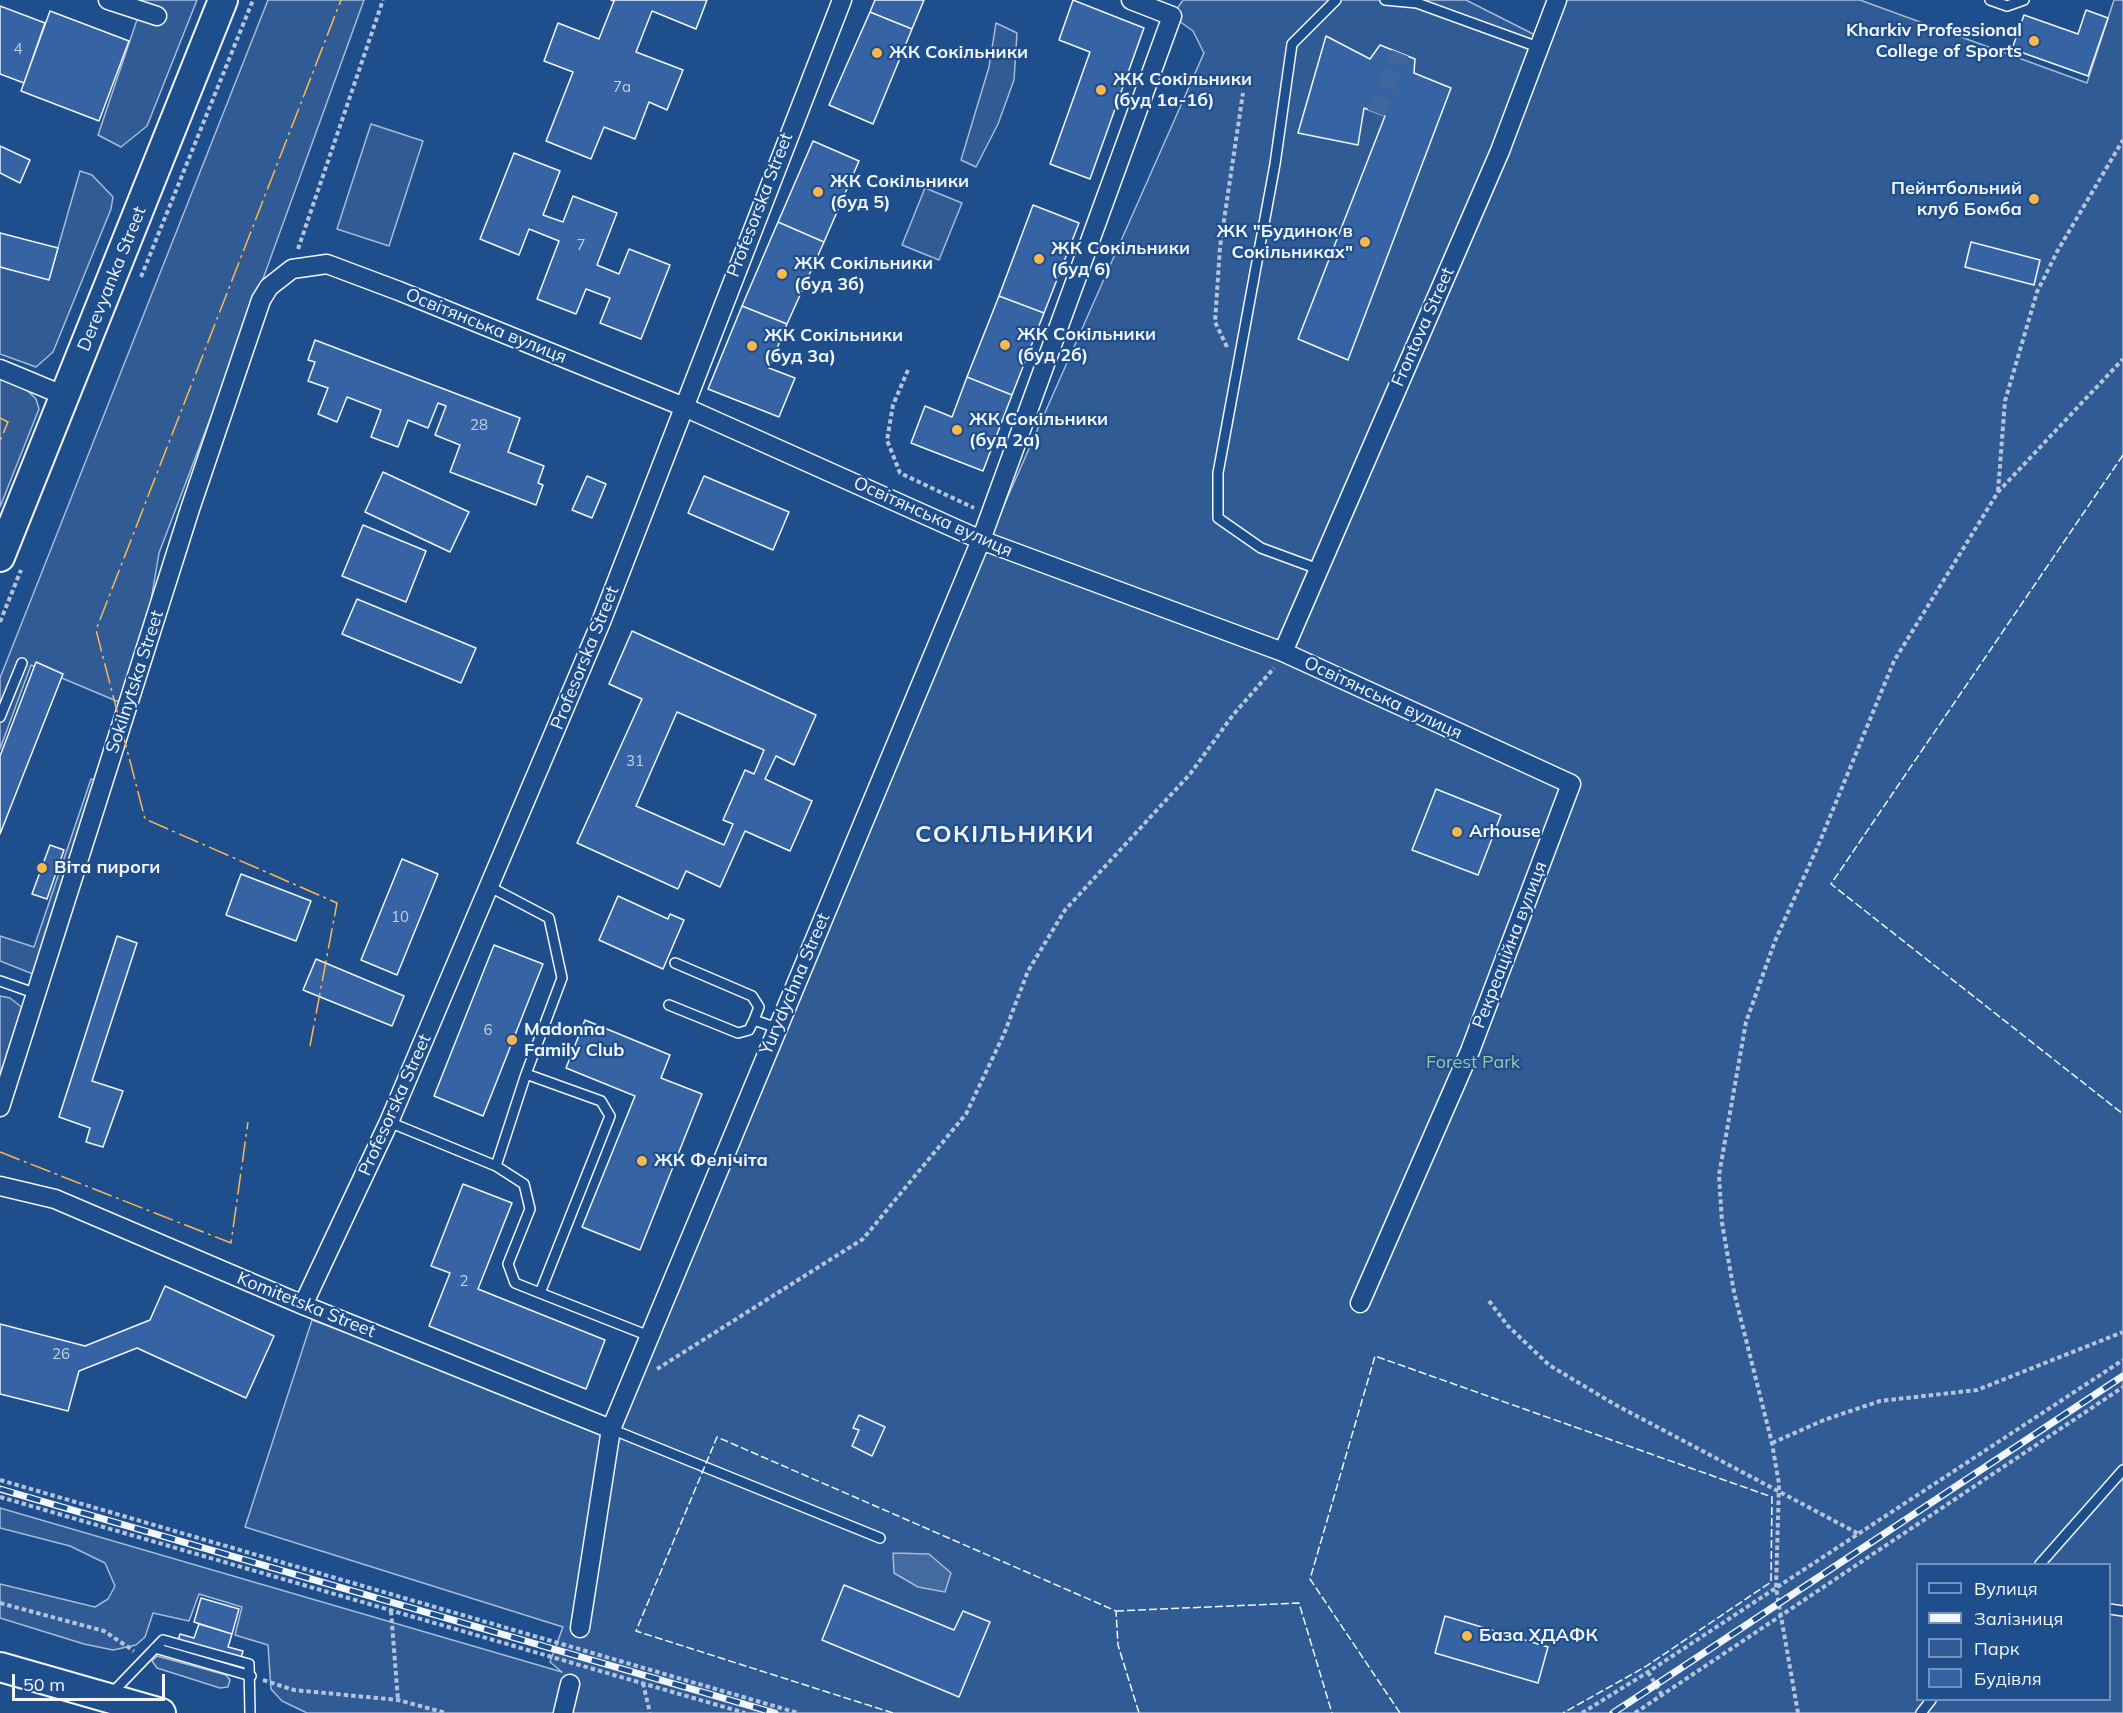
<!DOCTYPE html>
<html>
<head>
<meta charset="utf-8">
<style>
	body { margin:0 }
	#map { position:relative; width:2123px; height:1713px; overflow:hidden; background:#1f4e8c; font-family:Mulish,sans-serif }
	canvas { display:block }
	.legend { position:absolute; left:1916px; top:1563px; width:195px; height:138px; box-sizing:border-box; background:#1f4e8c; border:2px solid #7391ba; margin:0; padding:8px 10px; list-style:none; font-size:18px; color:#f2f6ff }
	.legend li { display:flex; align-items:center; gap:12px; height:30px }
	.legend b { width:30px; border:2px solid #7391ba }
	.scale { position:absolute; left:12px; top:1674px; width:153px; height:27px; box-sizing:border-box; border:3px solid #f2f6ff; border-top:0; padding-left:8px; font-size:18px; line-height:21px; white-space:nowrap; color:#f2f6ff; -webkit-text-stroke:4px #1f4e8c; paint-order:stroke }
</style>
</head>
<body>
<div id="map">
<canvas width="2123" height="1713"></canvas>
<ul class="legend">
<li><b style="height:8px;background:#1f4e8c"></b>Вулиця</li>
<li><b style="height:8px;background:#f2f6ff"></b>Залізниця</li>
<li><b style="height:16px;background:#305b95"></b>Парк</li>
<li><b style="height:16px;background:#3563a3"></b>Будівля</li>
</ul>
<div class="scale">50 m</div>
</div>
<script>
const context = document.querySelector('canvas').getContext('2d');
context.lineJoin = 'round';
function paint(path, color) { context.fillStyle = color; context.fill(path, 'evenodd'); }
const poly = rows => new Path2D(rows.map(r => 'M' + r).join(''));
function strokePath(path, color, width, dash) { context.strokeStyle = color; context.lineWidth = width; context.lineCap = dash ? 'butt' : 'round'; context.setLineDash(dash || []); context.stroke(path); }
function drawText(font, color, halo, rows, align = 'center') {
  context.font = font + ' Mulish,sans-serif'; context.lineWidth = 4.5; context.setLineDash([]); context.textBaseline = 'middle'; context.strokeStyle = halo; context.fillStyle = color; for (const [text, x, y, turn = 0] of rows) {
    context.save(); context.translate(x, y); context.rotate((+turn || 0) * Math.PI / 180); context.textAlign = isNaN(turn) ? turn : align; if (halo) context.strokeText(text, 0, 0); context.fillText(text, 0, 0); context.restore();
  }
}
const green = poly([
	[138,0,197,0,147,126,121,147,98,135,143,2,138,0],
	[268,0,364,0,255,301,159,553,133,708,31,665,0,749,0,678,268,0],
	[1183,0,1466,0,1541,38,1562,0,1860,0,2087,83,2114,0,2123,0,2123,1713,307,1713,282,1701,271,1689,268,1645,235,1635,242,1607,199,1594,189,1621,153,1613,145,1637,136,1645,113,1650,84,1644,0,1618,0,1584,95,1607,108,1599,115,1586,105,1563,70,1546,0,1528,0,1508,562,1672,550,1662,563,1627,245,1527,312,1320,611,1429,1005,503,1204,53,1193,31,1172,16,1183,0],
	[1918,1564,2110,1564,2110,1700,1918,1700,1918,1564],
	[996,23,1017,33,1014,80,998,124,976,167,961,160,989,67,996,23],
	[371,124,423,141,389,246,337,229,371,124],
	[80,171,92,175,113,197,111,209,53,352,36,367,0,354,0,267,49,279,80,171],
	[925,188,962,203,939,260,902,245,925,188],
	[0,377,24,387,36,399,39,409,0,507,0,377],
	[91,779,101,782,33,974,0,961,0,936,34,947,91,779],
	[0,996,10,998,24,1009,0,1091,0,996],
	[157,1656,226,1675,230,1680,228,1687,220,1688,157,1668,152,1661,157,1656]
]);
const water = poly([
	[893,1553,929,1554,951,1573,945,1592,918,1587,894,1573,893,1553]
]);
const building = poly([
	[611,0,707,0,696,29,652,11,636,52,683,70,667,110,649,102,635,139,604,127,591,159,546,141,573,72,544,61,558,23,599,39,614,1,611,0],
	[875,0,924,0,912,29,870,12,875,0],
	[1073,0,1144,28,1090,179,1050,164,1090,52,1059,40,1073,0],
	[0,6,45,23,24,83,0,74,0,6],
	[2086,10,2108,18,2088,76,2012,49,2024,15,2078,34,2086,10],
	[50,11,129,41,99,121,21,91,50,11],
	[870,12,912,29,873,124,829,105,870,12],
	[1326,36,1370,59,1380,45,1415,59,1414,73,1451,88,1348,360,1298,339,1385,116,1364,108,1358,145,1298,133,1326,36],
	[813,141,859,161,824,242,778,222,813,141],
	[0,146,30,160,20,183,0,173,0,146],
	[514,153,560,171,543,215,563,222,573,196,617,213,597,265,619,274,629,249,670,265,641,339,600,323,610,298,586,289,576,314,537,299,559,241,529,229,519,255,480,239,514,153],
	[1033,205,1079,223,1044,313,999,296,1033,205],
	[778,222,824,242,787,324,742,306,778,222],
	[0,233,58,248,49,280,0,267,0,233],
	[1971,242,2040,260,2034,285,1965,267,1971,242],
	[999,296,1044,313,1012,395,967,377,999,296],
	[742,306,787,324,769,368,795,378,779,417,708,389,742,306],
	[315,340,520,418,508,452,544,466,538,483,543,485,536,505,450,472,460,445,435,435,446,406,438,403,428,428,408,420,398,447,371,437,381,410,347,397,337,422,318,414,328,388,308,381,315,362,308,360,315,340],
	[967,377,1012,395,983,471,911,443,925,406,952,417,967,377],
	[383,472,469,512,450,552,365,512,383,472],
	[587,476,606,484,592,518,572,510,587,476],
	[704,476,789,512,773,550,688,513,704,476],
	[363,525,426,551,406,602,342,576,363,525],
	[357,599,476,648,461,683,342,634,357,599],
	[632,631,816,715,794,765,776,756,765,779,812,801,790,851,745,831,720,887,686,871,678,889,577,843,642,699,609,684,632,631],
	[677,712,764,750,754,774,745,770,723,820,733,824,724,845,636,806,677,712],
	[36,662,63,674,0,834,0,756,36,662],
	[1436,789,1501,815,1478,875,1412,850,1436,789],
	[50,845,64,850,47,899,32,894,50,845],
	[402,859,438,874,397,975,361,960,402,859],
	[241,874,311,901,296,941,226,915,241,874],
	[618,896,668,919,670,914,684,920,663,969,599,940,618,896],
	[117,936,137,943,92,1081,123,1091,103,1147,86,1142,90,1128,59,1117,117,936],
	[494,945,543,964,483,1116,434,1096,494,945],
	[316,959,404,996,392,1026,303,990,316,959],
	[585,1020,670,1055,661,1078,702,1094,640,1250,582,1227,635,1096,566,1068,585,1020],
	[463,1184,512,1203,478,1289,605,1340,586,1389,429,1326,450,1273,431,1266,463,1184],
	[165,1286,274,1336,246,1398,137,1348,79,1371,68,1411,0,1394,0,1324,85,1346,150,1320,165,1286],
	[859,1415,885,1427,872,1456,852,1446,859,1430,853,1428,859,1415],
	[844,1585,954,1630,963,1611,990,1622,959,1697,822,1640,844,1585],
	[201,1598,239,1609,232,1634,194,1622,201,1598],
	[1445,1616,1548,1647,1538,1683,1435,1653,1445,1616],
	[199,1624,232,1634,228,1647,243,1651,236,1675,173,1658,180,1634,194,1638,199,1624]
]);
const streetTunnel = poly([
	[1376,113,1400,53]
]);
const path = poly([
	[298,249,383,0],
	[141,277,253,0],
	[1227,347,1215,322,1220,247,1243,93],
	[908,370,893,405,887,440,900,473,974,508],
	[1998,491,2005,401,2037,292,2058,250,2123,140],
	[0,622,21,570],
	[1489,1301,1508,1326,1549,1365,1614,1404,1859,1534],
	[657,1369,863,1239,966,1114,1004,1034,1028,971,1065,910,1190,774,1233,715,1274,668],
	[1772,1443,1824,1420,1880,1401,1977,1390,2123,1332],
	[0,1480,798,1713],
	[0,1497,745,1713],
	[0,1603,104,1631,134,1651],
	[391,1611,398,1700],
	[1648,1672,1662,1695],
	[263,1680,294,1690,398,1700,446,1713],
	[643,1683,650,1713],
	[1582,1713,1648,1672,2123,1360],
	[1635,1713,2123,1387],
	[1798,1713,1776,1588,1779,1484,1772,1443,1734,1292,1722,1223,1719,1175,1746,1022,1775,941,1818,846,1894,661,1998,492,2123,359]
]);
const lane = poly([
	[1385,0,1417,3,1538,47],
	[1990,0,2007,6,2024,0],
	[1318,569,1261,548,1218,518,1218,473,1275,164,1292,44,1336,0],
	[0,717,22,663],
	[675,963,752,996,759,1007,754,1020,777,1028],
	[0,981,37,994],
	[669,1005,738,1033,749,1030,754,1020],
	[389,1122,496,1166,526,1074,562,978,549,918,490,887],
	[496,1166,524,1184,530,1209,508,1264,515,1283,540,1293,610,1116,601,1101,526,1074],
	[540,1293,649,1336],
	[611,1429,880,1538],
	[2040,1564,2123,1470],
	[2110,1609,2123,1611],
	[155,1648,251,1676],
	[111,1694,163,1640,249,1664,250,1713],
	[1921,1713,1931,1700]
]);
const street = poly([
	[108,0,157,16],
	[0,369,65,396],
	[1283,652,1500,151,1557,0],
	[0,1107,190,509,261,300,269,287,292,269,327,264,399,291,682,406,981,540,1283,652,1571,784,1470,1051,1360,1303],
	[0,1186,55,1199,303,1305,611,1429],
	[303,1305,389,1122,601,622,842,0],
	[580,1628,611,1429,981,540,1172,16,1131,0],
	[563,1713,570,1684]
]);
const primary = poly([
	[0,557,223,0],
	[0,1667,161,1713]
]);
const rail = poly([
	[0,1489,775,1713],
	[1613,1713,2123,1376]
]);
const fence = poly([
	[2123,455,1831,884,2123,1114],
	[1116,1611,1299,1603,1332,1713],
	[893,1713,636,1631,717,1437,1116,1611,1118,1645,1139,1713],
	[1400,1713,1310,1579,1375,1356,1772,1497,1771,1582,1645,1667,1563,1713]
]);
const power = poly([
	[0,418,8,422,0,441],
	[310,1046,337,903,145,819,96,630,341,0],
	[0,1152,231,1243,248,1122]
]);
const markers = [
	[2034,41,6,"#ffb74d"],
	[877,53,6,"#ffb74d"],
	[1101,90,6,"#ffb74d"],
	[818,192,6,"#ffb74d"],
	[2034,199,6,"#ffb74d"],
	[1365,242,6,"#ffb74d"],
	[1039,259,6,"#ffb74d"],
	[782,274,6,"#ffb74d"],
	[1005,345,6,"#ffb74d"],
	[752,346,6,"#ffb74d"],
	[957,430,6,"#ffb74d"],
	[1457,832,6,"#ffb74d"],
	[42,868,6,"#ffb74d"],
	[512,1040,6,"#ffb74d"],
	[642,1161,6,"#ffb74d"],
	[1467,1636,6,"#ffb74d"]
];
const numberNames = [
	["4",18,49],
	["7а",622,87],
	["7",581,245],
	["28",479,425],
	["31",635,761],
	["10",400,917],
	["6",488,1030],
	["2",464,1281],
	["26",61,1354]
];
const poiNames = [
	["Kharkiv Professional",2022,31,"right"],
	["College of Sports",2022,52,"right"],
	["ЖК Сокільники",889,53],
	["ЖК Сокільники",1113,80],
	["(буд 1а-1б)",1113,101],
	["ЖК Сокільники",830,182],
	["(буд 5)",830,203],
	["Пейнтбольний",2022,189,"right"],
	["клуб Бомба",2022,210,"right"],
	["ЖК \"Будинок в",1353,232,"right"],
	["Сокільниках\"",1353,253,"right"],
	["ЖК Сокільники",1051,249],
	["(буд 6)",1051,270],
	["ЖК Сокільники",794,264],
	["(буд 3б)",794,285],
	["ЖК Сокільники",1017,335],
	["(буд 2б)",1017,356],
	["ЖК Сокільники",764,336],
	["(буд 3а)",764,357],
	["ЖК Сокільники",969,420],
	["(буд 2а)",969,441],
	["Arhouse",1469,832],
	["Віта пироги",54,868],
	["Madonna",524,1030],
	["Family Club",524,1051],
	["ЖК Фелічіта",654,1161],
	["База ХДАФК",1479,1636]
];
const streetNames = [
	["Profesorska Street",760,205,-69],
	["Derevyanka Street",112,279,-68],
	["Освітянська вулиця",486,326,22],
	["Frontova Street",1423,327,-66],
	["Освітянська вулиця",933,517,24],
	["Profesorska Street",585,658,-68],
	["Sokilnytska Street",135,682,-72],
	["Освітянська вулиця",1383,698,25],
	["Рекреаційна вулиця",1510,945,-69],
	["Yurydychna Street",795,984,-67],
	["Profesorska Street",395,1105,-66],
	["Komitetska Street",306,1305,22]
];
const parkNames = [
	["Forest Park",1473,1063]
];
const districtNames = [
	["СОКІЛЬНИКИ",1005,835]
];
paint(green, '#305b95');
strokePath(green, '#a8bbd7', 1.5);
paint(water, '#446ba0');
strokePath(water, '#a8bbd7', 1.5);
paint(building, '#3563a3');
strokePath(building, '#f2f6ff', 1.5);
strokePath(streetTunnel, '#3f679d', 18, [18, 9]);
strokePath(lane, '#f2f6ff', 12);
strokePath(street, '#f2f6ff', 21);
strokePath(primary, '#f2f6ff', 32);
strokePath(path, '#b3c4dc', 4, [4.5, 3]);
strokePath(lane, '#1f4e8c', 9);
strokePath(street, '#1f4e8c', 18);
strokePath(primary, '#1f4e8c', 28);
strokePath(rail, '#f2f6ff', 7);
strokePath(rail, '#1f4e8c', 4.5, [14]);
strokePath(fence, '#f2f6ff', 1.5, [8, 3]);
strokePath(power, '#ffb74d', 1.5, [21, 4.5, 3, 4.5]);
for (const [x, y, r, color] of markers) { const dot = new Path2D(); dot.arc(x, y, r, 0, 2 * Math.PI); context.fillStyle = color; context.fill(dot); strokePath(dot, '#1f4e8c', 2); }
drawText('15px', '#c3d1e8', null, numberNames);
drawText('bold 18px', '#f2f6ff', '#1f4e8c', poiNames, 'left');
drawText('18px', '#f2f6ff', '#1f4e8c', streetNames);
drawText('18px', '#97c8a6', '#1f4e8c', parkNames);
context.letterSpacing = '1.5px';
drawText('bold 24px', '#f2f6ff', '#1f4e8c', districtNames);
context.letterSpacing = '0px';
</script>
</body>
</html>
